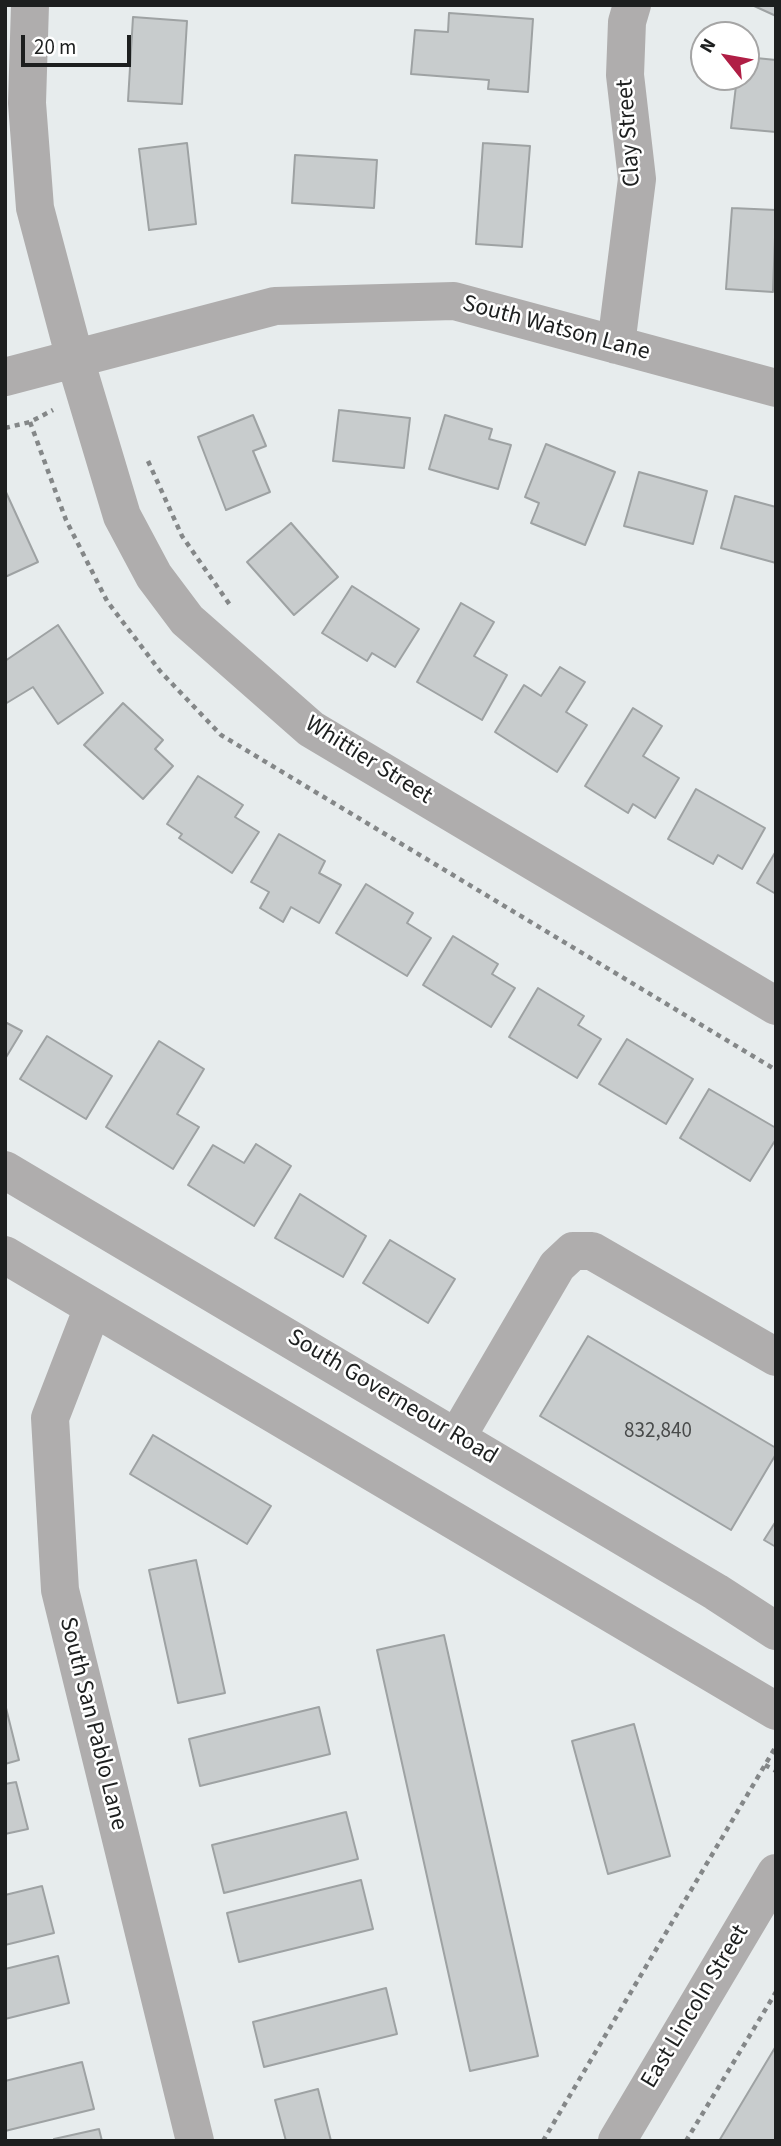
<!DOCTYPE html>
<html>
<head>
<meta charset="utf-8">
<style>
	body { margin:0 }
	#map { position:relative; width:781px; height:2146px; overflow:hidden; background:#e7eced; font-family:"Source Sans 3",sans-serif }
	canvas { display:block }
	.frame { position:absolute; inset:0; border:7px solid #1d1f1f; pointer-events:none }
	.north { position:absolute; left:690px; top:21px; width:70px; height:70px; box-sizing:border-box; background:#fff; border:2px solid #a5a5a5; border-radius:50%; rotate:301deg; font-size:19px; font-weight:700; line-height:28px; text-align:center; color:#1d1f1f }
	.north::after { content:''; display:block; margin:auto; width:24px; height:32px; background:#b01e45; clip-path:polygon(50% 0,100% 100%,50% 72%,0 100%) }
	.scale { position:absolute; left:21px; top:35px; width:110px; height:32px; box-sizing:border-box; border:4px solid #1d1f1f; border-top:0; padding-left:9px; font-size:21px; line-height:24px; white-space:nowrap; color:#1d1f1f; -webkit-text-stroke:5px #fff; paint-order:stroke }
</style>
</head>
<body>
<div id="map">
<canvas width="781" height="2146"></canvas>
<div class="frame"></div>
<div class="north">N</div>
<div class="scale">20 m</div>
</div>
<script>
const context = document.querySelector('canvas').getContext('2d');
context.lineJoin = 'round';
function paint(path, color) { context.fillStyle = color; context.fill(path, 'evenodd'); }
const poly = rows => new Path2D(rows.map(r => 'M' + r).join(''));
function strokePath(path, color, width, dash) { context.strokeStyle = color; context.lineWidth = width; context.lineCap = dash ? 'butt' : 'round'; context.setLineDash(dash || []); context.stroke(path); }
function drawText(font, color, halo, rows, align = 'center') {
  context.font = font + ' "Source Sans 3",sans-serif'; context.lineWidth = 5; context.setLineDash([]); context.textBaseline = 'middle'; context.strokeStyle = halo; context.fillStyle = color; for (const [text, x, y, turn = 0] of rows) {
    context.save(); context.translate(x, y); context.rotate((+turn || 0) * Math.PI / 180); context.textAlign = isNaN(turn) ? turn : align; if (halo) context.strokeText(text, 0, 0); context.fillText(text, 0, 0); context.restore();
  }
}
const building = poly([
	[752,5,776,5,776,16,752,5],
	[449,13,533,19,528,92,488,89,489,80,411,74,415,30,448,32,449,13],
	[133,17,187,21,182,104,128,101,133,17],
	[746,57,776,60,776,132,731,128,737,77,746,77,746,57],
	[187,143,196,224,149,230,139,149,187,143],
	[483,143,530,146,522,247,476,244,483,143],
	[295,155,377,160,374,208,292,203,295,155],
	[732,208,776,210,773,292,726,289,732,208],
	[339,410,410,418,404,468,333,461,339,410],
	[253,415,266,446,253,451,270,492,226,510,198,437,253,415],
	[445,415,492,429,489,439,511,445,498,489,429,469,445,415],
	[546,444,615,472,585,545,531,523,539,503,525,497,546,444],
	[639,472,707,491,693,544,624,526,639,472],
	[5,490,38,562,5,577,5,490],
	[735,496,776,507,776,563,721,548,735,496],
	[291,523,338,577,294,615,247,562,291,523],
	[352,586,419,629,395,667,372,653,367,661,322,633,352,586],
	[461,603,494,622,474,656,507,675,482,720,417,682,461,603],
	[58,625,103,693,58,724,33,687,5,704,5,661,58,625],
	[560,667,585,682,566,712,587,725,557,772,495,732,524,685,541,696,560,667],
	[123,703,163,740,155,749,173,766,143,799,84,745,123,703],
	[633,708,662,726,643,756,679,778,655,818,633,804,628,813,585,786,633,708],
	[198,776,243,805,235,817,259,832,232,873,179,838,182,834,167,824,198,776],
	[696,789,765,828,742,869,718,855,713,864,668,839,696,789],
	[279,834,325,861,319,873,341,885,319,923,291,907,283,922,260,908,269,892,251,882,279,834],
	[776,851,776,894,757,883,776,851],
	[366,884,413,913,407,923,431,938,407,976,336,933,366,884],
	[453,936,498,964,492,974,515,988,491,1027,423,985,453,936],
	[538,988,584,1016,578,1025,601,1039,577,1078,509,1037,538,988],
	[5,1022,22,1031,5,1059,5,1022],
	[47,1036,112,1076,86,1119,20,1079,47,1036],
	[627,1039,693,1079,666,1124,599,1084,627,1039],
	[159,1041,204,1069,177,1114,199,1127,173,1169,106,1127,159,1041],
	[709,1089,776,1128,776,1139,750,1181,680,1138,709,1089],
	[256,1144,291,1166,254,1226,188,1185,213,1145,244,1163,256,1144],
	[300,1194,366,1236,343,1277,275,1238,300,1194],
	[390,1240,455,1279,428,1323,363,1283,390,1240],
	[588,1336,776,1448,776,1454,731,1530,540,1416,588,1336],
	[153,1435,271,1506,247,1544,130,1474,153,1435],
	[776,1521,776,1547,764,1540,776,1521],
	[196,1560,225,1693,178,1703,149,1570,196,1560],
	[444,1635,538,2056,470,2071,377,1650,444,1635],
	[5,1704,19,1760,5,1764,5,1704],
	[319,1707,330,1754,200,1786,189,1739,319,1707],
	[634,1724,670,1856,608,1874,572,1741,634,1724],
	[16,1782,28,1829,5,1834,5,1784,16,1782],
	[346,1812,358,1859,224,1893,212,1845,346,1812],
	[361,1880,373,1929,239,1962,227,1913,361,1880],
	[42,1886,54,1933,5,1945,5,1895,42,1886],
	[58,1956,69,2003,5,2019,5,1969,58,1956],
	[386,1988,397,2034,264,2067,253,2022,386,1988],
	[776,2046,776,2141,719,2141,776,2046],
	[82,2062,94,2109,5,2131,5,2081,82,2062],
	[318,2089,331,2141,286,2141,275,2100,318,2089],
	[99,2129,102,2141,55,2141,54,2139,99,2129]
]);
const path = poly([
	[30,422,66,520,107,601,160,671,221,735,776,1070],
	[5,428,30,422,53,410],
	[148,461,182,536,230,605],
	[765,1765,776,1771],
	[543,2141,775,1748],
	[686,2141,776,1992]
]);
const minor = poly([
	[30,5,27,103,35,208,75,359,122,516,154,576,187,620,311,729,776,1006],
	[616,345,637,179,625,75,627,22,632,5],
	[5,377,275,306,454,301,776,388],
	[5,1170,716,1592,776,1631],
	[5,1255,776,1711],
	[93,1307,50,1418,60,1590,195,2141],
	[457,1437,557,1266,573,1251,592,1251,776,1357],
	[617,2141,776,1873]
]);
const numberNames = [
	["832,840",658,1432]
];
const streetNames = [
	["Clay Street",630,133,-94],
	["South Watson Lane",556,329,15],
	["Whittier Street",368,761,32],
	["South Governeour Road",392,1398,31],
	["South San Pablo Lane",92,1724,76],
	["East Lincoln Street",696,2007,-59]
];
paint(building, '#c8cccd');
strokePath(building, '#9ea2a3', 2);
strokePath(path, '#848788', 4.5, [5, 5]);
strokePath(minor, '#afadad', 38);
drawText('21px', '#484a4a', null, numberNames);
drawText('24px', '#1d1f1f', '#fff', streetNames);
</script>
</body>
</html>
